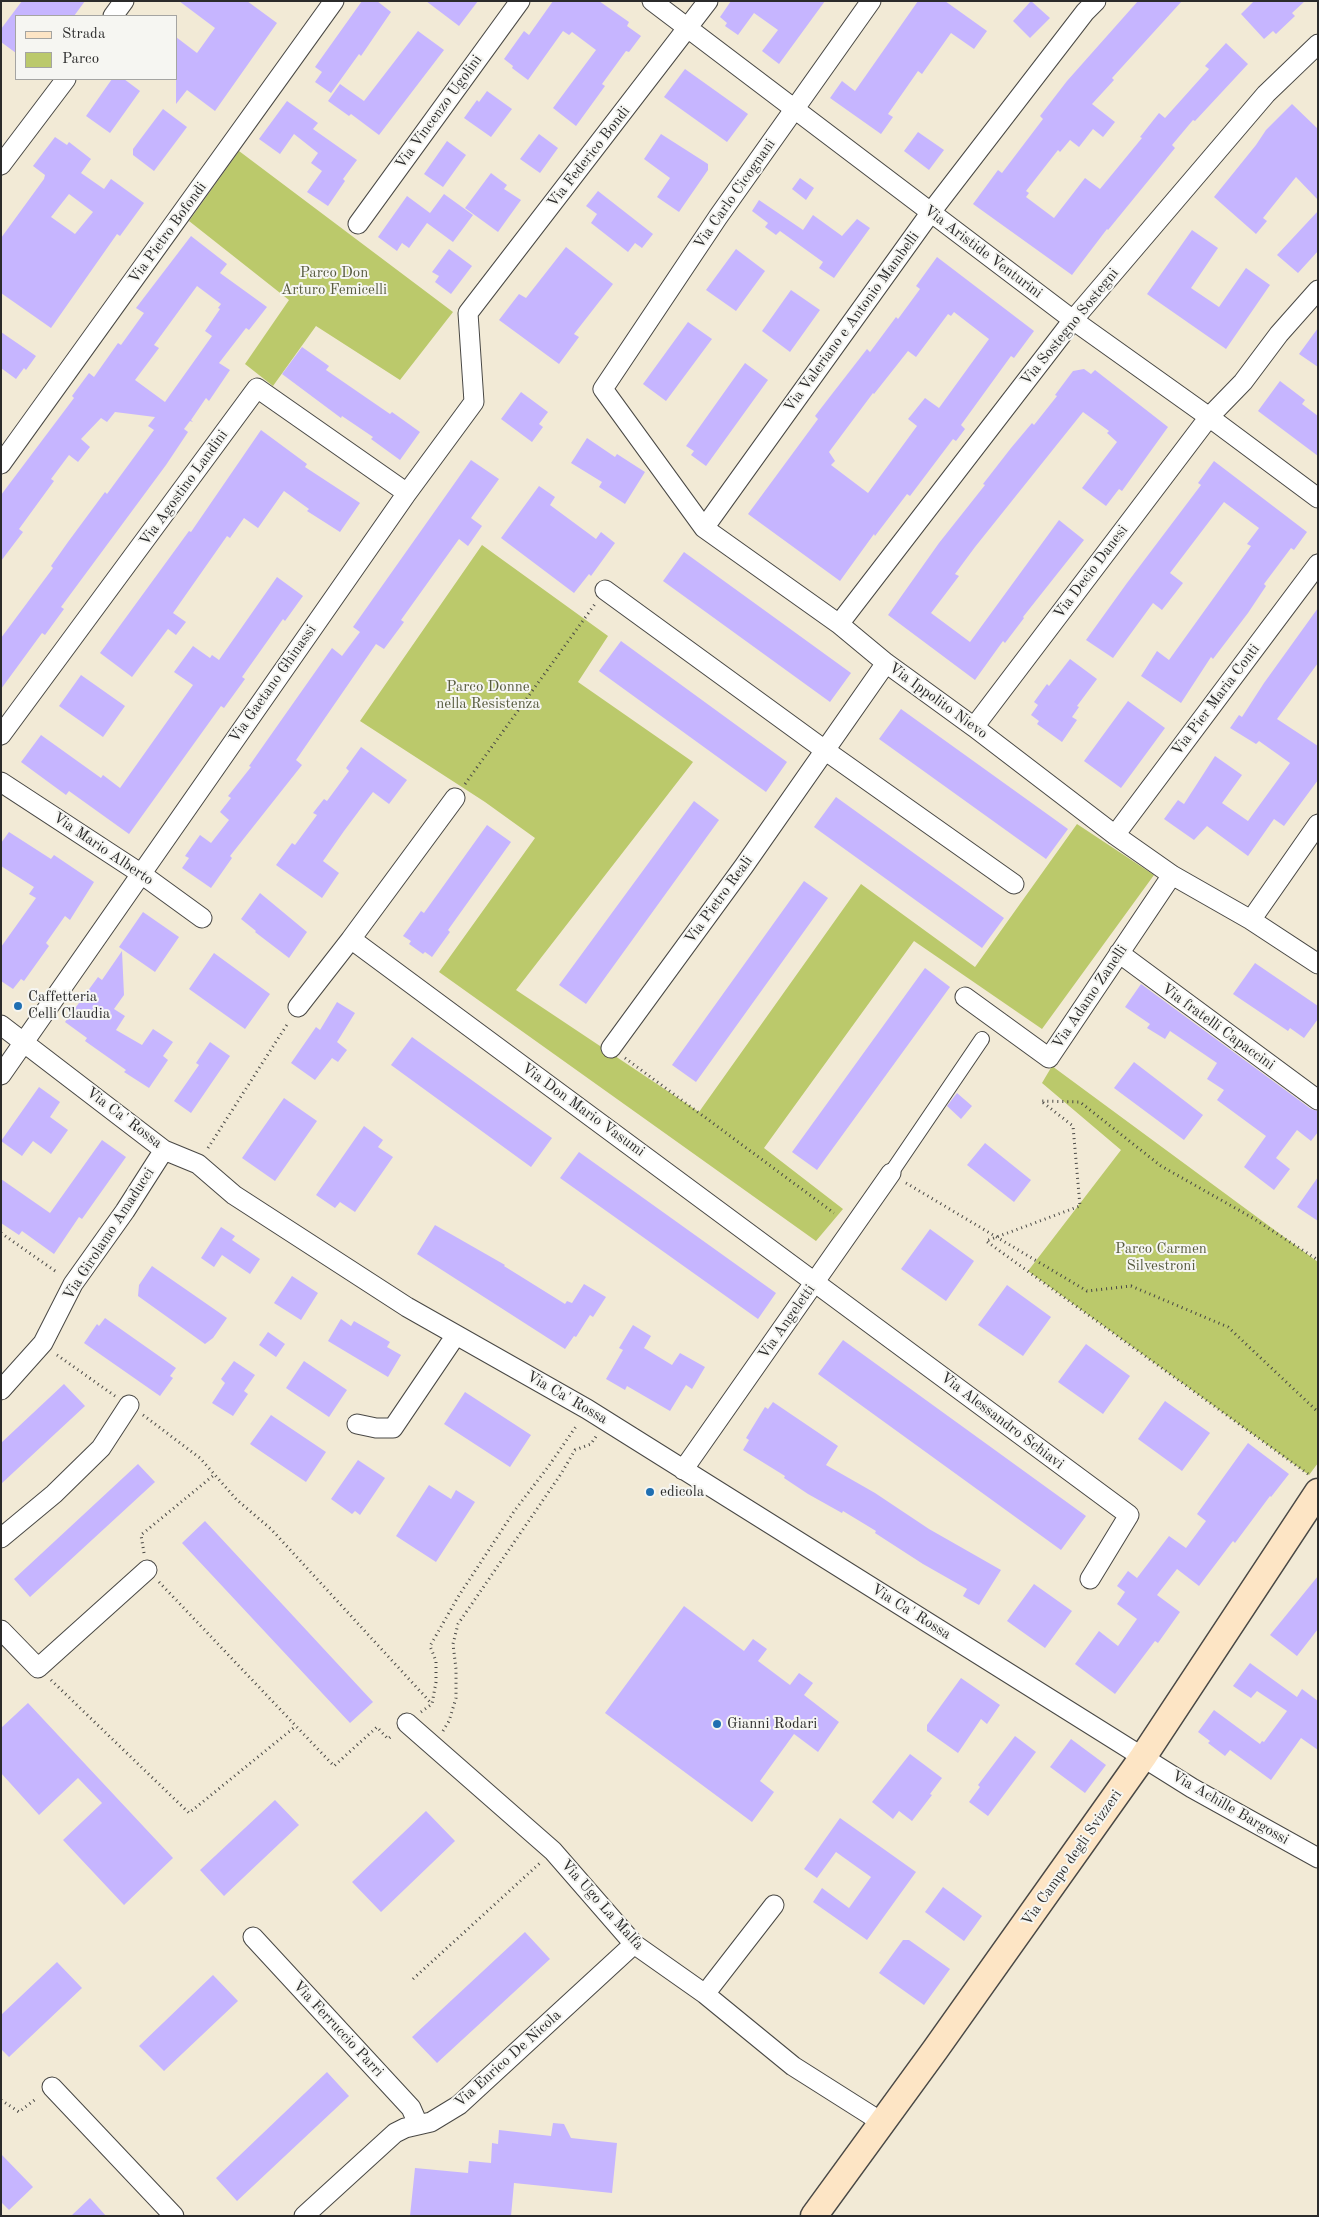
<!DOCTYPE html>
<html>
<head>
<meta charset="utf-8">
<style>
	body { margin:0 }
	#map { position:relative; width:1319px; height:2217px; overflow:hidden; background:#f2ead6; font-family:"Old Standard TT",serif }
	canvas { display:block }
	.frame { position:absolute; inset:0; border:2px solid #2b2b2b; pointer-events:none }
	.legend { position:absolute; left:15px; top:15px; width:162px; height:65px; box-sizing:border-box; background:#f6f6f2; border:1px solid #a5a5a2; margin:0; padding:6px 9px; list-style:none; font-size:15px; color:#2b2b2b }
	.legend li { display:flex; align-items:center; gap:10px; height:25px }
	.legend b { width:25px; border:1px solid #a5a5a2 }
</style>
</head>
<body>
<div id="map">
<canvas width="1319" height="2217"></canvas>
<div class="frame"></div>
<ul class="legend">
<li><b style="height:6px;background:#fde5c5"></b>Strada</li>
<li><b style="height:14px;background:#bbc96b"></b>Parco</li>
</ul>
</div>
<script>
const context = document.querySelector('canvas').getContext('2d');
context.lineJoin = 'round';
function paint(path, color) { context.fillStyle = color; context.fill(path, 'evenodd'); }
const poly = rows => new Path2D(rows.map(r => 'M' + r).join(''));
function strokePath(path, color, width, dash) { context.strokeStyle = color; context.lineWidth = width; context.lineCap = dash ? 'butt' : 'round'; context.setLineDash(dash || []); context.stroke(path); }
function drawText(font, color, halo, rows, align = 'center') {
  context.font = font + ' "Old Standard TT",serif'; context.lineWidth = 4; context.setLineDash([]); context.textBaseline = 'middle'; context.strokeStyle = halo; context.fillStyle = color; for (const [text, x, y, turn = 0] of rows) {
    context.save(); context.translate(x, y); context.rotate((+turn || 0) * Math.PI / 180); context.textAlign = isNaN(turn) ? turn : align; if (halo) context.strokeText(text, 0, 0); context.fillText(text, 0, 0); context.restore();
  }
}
const green = poly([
	[239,151,453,312,400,380,316,326,273,386,245,364,289,300,189,221],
	[482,545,608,636,578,682,693,762,516,990,699,1112,861,884,975,967,1077,824,1154,875,1042,1029,914,941,764,1148,843,1209,816,1241,439,972,535,838,485,802,360,721],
	[1052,1066,1318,1262,1318,1463,1309,1475,1028,1271,1121,1150,1042,1083]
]);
const building = poly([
	[22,1,85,1,74,16,16,16,16,53,1,42,1,29],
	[179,1,247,1,277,23,215,111,187,90,176,104,176,37,197,53,215,28],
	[362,1,377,1,391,12,361,56,359,54,331,93,315,82,322,72,315,67],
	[426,1,478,1,459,26],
	[553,1,599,1,629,22,627,26,641,36,629,52,626,51,602,84,605,86,576,126,553,108,596,50,572,32,569,35,563,31,528,80,512,68,513,66,504,59,524,31,529,35],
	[731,1,825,1,779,64,762,51,778,30,754,13,738,35,725,26,727,23,720,17],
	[918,1,945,1,987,31,974,49,951,33,922,74,918,71,888,114,893,117,881,134,830,98,842,81,855,91],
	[1031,1,1050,18,1030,38,1013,21],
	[1138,1,1182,1,1112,78,1114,80,1092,104,1115,122,1103,137,1093,129,1079,147,1070,140,1060,152,1058,150,1026,191,1029,193,1026,197,1054,218,1085,178,1100,189,1142,138,1140,137,1159,113,1165,118,1209,69,1205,66,1226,43,1248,64,1195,121,1193,120,1172,145,1175,148,1108,230,1107,229,1072,275,973,204,998,170,1002,173,1043,119,1040,116,1067,81],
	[1254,1,1305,1,1292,13,1295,16,1276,34,1273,31,1264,39,1241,14],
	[418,31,444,50,379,135,351,114,349,116,328,101,340,84,364,101],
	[685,69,748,114,727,142,664,97],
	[112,79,124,79,140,91,110,133,86,116],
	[487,91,512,109,491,137,464,118,477,100,479,102],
	[287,101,318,123,313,129,357,160,343,179,345,181,328,206,307,192,322,171,311,163,318,153,294,134,280,154,259,139],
	[1292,104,1318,129,1318,200,1296,177,1263,218,1267,221,1256,234,1214,197,1256,145,1266,130],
	[163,109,187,127,154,171,133,155,133,149],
	[918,132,944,150,929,170,904,151],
	[539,134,558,148,540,173,520,159],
	[661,134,708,164,708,170,679,212,657,197,670,178,644,159],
	[55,137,67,145,69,142,91,159,81,173,104,189,111,179,144,203,120,236,117,234,51,328,1,293,1,238,44,179,45,175,33,166],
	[69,194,93,212,75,234,51,217],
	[447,141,466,155,443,187,424,174],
	[491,173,507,185,504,189,521,200,498,232,465,208],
	[800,178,814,188,806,200,792,189],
	[598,191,653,234,642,248,635,243,628,252,591,223,597,214,586,206],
	[444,194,473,215,453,242,427,223,409,248,402,243,397,251,378,237,407,196,430,213],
	[759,200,803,230,813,215,842,236,857,219,870,228,834,278,819,268,823,262,780,231,776,235,765,227,768,223,752,211],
	[1318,211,1318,251,1298,273,1277,255],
	[1192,230,1218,248,1191,288,1219,307,1246,268,1270,285,1226,349,1147,294],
	[191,236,227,264,220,273,267,307,249,330,246,328,219,363,230,370,209,401,206,398,191,420,193,422,190,421,184,429,188,432,166,465,61,607,64,609,45,635,42,633,1,689,1,638,53,568,51,566,68,542,105,492,107,494,154,430,148,426,155,417,115,412,107,422,101,418,81,439,90,447,78,462,69,455,51,479,54,481,19,529,23,532,1,561,1,495,74,398,72,396,89,373,94,377,118,343,121,345,144,313,136,308],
	[197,286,221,304,218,308,220,309,205,331,212,336,165,402,135,380,159,348,154,345],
	[566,247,613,284,574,334,579,337,559,364,499,320,519,294,526,298],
	[449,249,472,266,451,294,435,282,439,276,432,272],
	[736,249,765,271,736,311,706,290],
	[937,257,1034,331,1014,358,1011,356,961,425,965,429,956,441,953,439,910,496,907,494,875,536,874,534,840,581,748,514,818,419,815,416,832,394,867,349,870,352,896,317,898,319,920,289,916,286],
	[954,312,989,339,939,408,925,398,908,419,917,426,868,493,831,465,835,461,829,452,873,393,874,394,908,351,916,357,948,314,951,316],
	[791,290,820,310,790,352,762,331],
	[688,322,712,339,666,401,643,384],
	[1318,328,1318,367,1299,354],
	[1,332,36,356,26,370,24,368,16,379,1,368],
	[302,347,329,366,326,370,390,414,392,412,420,432,400,460,371,439,373,437,342,416,341,418,282,374],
	[745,363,768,380,706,466,691,455,694,451,686,446],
	[1084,369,1091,374,1095,370,1168,427,1122,491,1119,489,1106,506,1082,488,1117,442,1107,433,1109,431,1083,412,975,547,955,574,959,576,931,613,970,642,1059,520,1084,540,1023,617,1024,618,1005,643,1003,641,975,680,888,615,939,543,985,485,983,484,1011,448,1032,423,1034,425,1057,396,1055,395,1073,371],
	[1280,381,1305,400,1302,404,1318,416,1318,456,1258,411],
	[521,392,548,412,539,424,543,427,532,442,501,419],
	[261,430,307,464,305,467,360,503,340,532,307,511,309,509,284,491,258,528,244,518,230,538,227,536,173,613,186,622,176,635,168,629,132,677,100,653,189,531,191,532],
	[587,438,615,457,617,454,645,472,625,504,599,487,602,482,571,463],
	[471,460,499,479,471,518,482,526,468,546,459,539,401,620,404,622,384,649,376,644,296,760,302,765,230,856,232,858,211,888,182,868,189,858,185,856,200,835,211,843,229,820,220,812,231,798,228,796,251,767,249,766,332,648,342,656,360,632,353,627],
	[1214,461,1307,532,1294,550,1291,548,1264,584,1266,586,1248,613,1213,659,1211,657,1181,703,1141,676,1157,651,1169,660,1251,546,1247,544,1259,528,1224,502,1170,573,1183,583,1162,610,1153,603,1113,658,1086,640,1127,583,1201,485,1198,483],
	[539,486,555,497,550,505,596,539,601,532,615,543,591,576,589,574,574,593,501,538],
	[684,552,851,673,830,702,663,581],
	[277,577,303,596,285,621,283,619,242,677,245,679,224,708,221,706,129,834,69,791,66,795,21,762,41,735,101,778,103,775,120,788,193,685,174,672,193,646,210,658,212,655,219,660],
	[1318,608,1318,663,1277,719,1318,746,1318,780,1284,826,1274,819,1248,856,1207,826,1194,840,1164,819,1178,800,1184,804,1215,756,1242,775,1222,803,1248,821,1290,763,1259,741,1256,744,1230,728,1239,715,1242,717,1264,683],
	[621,641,787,762,766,792,599,671],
	[1070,659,1097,679,1077,706,1079,707,1072,717,1077,720,1062,742,1037,724,1039,721,1031,715,1038,705,1034,702,1047,684,1049,686],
	[81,675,125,706,103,737,59,706],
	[1128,701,1165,728,1121,788,1084,761],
	[901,709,1068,829,1046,859,879,739],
	[361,747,407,780,389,804,373,792,344,831,323,861,339,873,322,898,276,865,292,843,295,845,317,815,313,813,324,799,327,801,349,771,346,768],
	[836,797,1004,918,982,948,814,827],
	[694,801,719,820,586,1004,559,985],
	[487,825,511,842,448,930,450,932,432,957,425,952,423,954,409,944,411,941,403,936,421,911,424,913],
	[9,832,51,859,54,855,94,882,70,920,65,916,46,943,49,946,24,981,21,979,13,989,1,981,1,947,36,898,29,894,34,887,1,866,1,843],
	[804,881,828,898,696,1082,672,1065],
	[260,893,307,932,289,958,255,932,256,931,241,919],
	[143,912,179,937,155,972,119,947],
	[122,951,124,995,114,1009,125,1016,116,1030,142,1045,153,1029,173,1042,163,1056,168,1060,149,1088,124,1072,126,1070,85,1041,87,1038,65,1022,98,977,102,980],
	[214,953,270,994,245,1029,189,989],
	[1255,963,1318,1006,1318,1019,1304,1038,1290,1028,1288,1031,1233,994],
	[925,968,950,987,817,1170,792,1152],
	[1141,984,1311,1109,1318,1111,1318,1132,1311,1141,1297,1130,1276,1158,1290,1169,1274,1190,1244,1167,1266,1136,1217,1100,1224,1090,1207,1079,1217,1063,1170,1031,1165,1039,1147,1028,1150,1024,1125,1007],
	[337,1002,355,1013,337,1042,347,1050,338,1062,332,1058,315,1080,291,1063,316,1027,320,1030],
	[412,1037,552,1138,531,1167,391,1065],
	[210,1042,230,1056,191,1113,174,1101,199,1065,196,1063],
	[1134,1062,1203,1115,1184,1140,1114,1088],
	[39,1087,60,1102,50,1117,68,1130,51,1154,33,1141,22,1156,1,1141],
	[957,1093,972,1106,961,1119,947,1106],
	[284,1098,317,1121,275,1181,242,1158],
	[364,1126,383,1140,378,1147,393,1157,355,1212,340,1202,335,1208,316,1195],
	[102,1140,126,1157,82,1219,79,1217,54,1254,22,1231,19,1235,1,1223,1,1179,50,1213],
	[985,1143,1031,1180,1014,1202,967,1165],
	[579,1152,776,1293,758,1319,560,1178],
	[1318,1177,1318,1221,1297,1207],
	[435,1225,505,1265,504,1266,565,1304,567,1301,572,1303,584,1284,606,1297,593,1317,590,1315,576,1337,574,1336,565,1349,417,1254],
	[221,1227,235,1236,232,1240,260,1259,250,1274,222,1255,214,1267,201,1258],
	[930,1229,974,1261,946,1301,901,1269],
	[152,1266,227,1318,213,1338,205,1344,138,1296,139,1285],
	[292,1276,318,1293,301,1320,274,1303],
	[1007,1285,1051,1317,1023,1356,978,1325],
	[105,1318,176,1368,170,1376,173,1378,160,1396,84,1343,97,1324,99,1326],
	[341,1319,351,1326,354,1321,390,1342,387,1347,401,1355,388,1377,328,1341],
	[633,1325,651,1336,644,1348,672,1365,680,1353,705,1367,692,1389,686,1385,670,1411,627,1386,625,1390,606,1379,623,1350,619,1348],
	[268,1332,285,1344,276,1357,259,1345],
	[843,1340,1086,1516,1061,1550,818,1374],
	[1086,1344,1130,1376,1103,1414,1058,1382],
	[234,1361,255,1375,244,1391,248,1394,233,1416,212,1403,225,1383,221,1379],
	[304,1361,347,1390,329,1417,286,1388],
	[64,1384,85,1406,1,1484,1,1443],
	[465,1392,531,1435,510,1467,444,1424],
	[1165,1401,1210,1433,1182,1471,1138,1439],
	[773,1402,838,1446,826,1465,875,1493,929,1529,1001,1570,979,1605,963,1596,967,1589,923,1564,875,1533,876,1531,843,1511,842,1513,808,1494,784,1478,785,1476,743,1450,749,1440,746,1438,765,1407,768,1409],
	[271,1415,326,1452,306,1482,250,1444],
	[1248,1443,1289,1474,1271,1497,1270,1496,1235,1543,1233,1541,1199,1586,1177,1569,1157,1595,1180,1612,1158,1643,1155,1641,1115,1694,1075,1664,1099,1631,1118,1646,1137,1619,1117,1604,1125,1592,1117,1586,1128,1571,1137,1578,1169,1536,1186,1548,1206,1521,1197,1514],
	[358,1460,385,1478,360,1515,355,1511,352,1514,331,1499],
	[138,1464,155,1482,30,1597,14,1579],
	[429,1485,451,1499,456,1490,475,1502,436,1562,396,1536],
	[205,1521,373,1702,350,1723,182,1543],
	[1318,1576,1318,1629,1297,1656,1270,1635],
	[1034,1584,1072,1611,1045,1648,1007,1621],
	[684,1606,744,1651,753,1639,767,1649,758,1661,790,1685,799,1673,813,1683,804,1695,839,1722,818,1752,794,1734,760,1781,774,1792,752,1822,605,1713],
	[1250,1663,1297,1697,1302,1689,1318,1701,1318,1750,1301,1738,1271,1780,1230,1750,1225,1756,1208,1743,1210,1741,1198,1732,1214,1710,1260,1744,1262,1741,1264,1742,1287,1711,1257,1691,1251,1698,1233,1686],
	[961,1678,1000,1705,987,1724,981,1719,958,1753,927,1731,927,1725],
	[28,1703,173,1858,124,1905,63,1840,102,1803,78,1778,39,1815,1,1773,1,1728],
	[1015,1736,1036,1752,988,1816,969,1802,980,1787,978,1785],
	[1071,1739,1106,1765,1085,1793,1050,1767],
	[910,1754,942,1778,930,1794,932,1795,912,1821,899,1811,893,1819,872,1802],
	[275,1800,299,1825,224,1896,200,1870],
	[426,1811,455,1841,381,1912,352,1882],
	[840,1818,916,1872,867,1940,813,1902,822,1888,849,1908,871,1877,836,1852,817,1878,804,1869],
	[943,1887,982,1916,964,1941,925,1912],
	[525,1932,550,1959,437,2063,412,2037],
	[903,1940,909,1940,950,1969,924,2005,879,1973],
	[57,1962,82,1988,9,2057,1,2049,1,2015],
	[213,1975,238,2001,164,2071,139,2046],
	[327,2072,349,2096,237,2201,216,2178],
	[553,2123,564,2124,571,2138,617,2143,612,2193,514,2183,511,2216,410,2216,415,2168,468,2173,469,2161,491,2163,492,2143,498,2144,499,2130,551,2136],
	[1,2154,33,2187,9,2210,1,2202],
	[90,2198,106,2216,71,2216]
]);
const path = poly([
	[465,784,595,604],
	[625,1058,834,1213],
	[208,1148,288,1023],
	[906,1183,1087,1291,1131,1286,1228,1327,1318,1412],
	[1,1233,58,1273],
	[57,1355,115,1396],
	[143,1415,200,1458,237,1500,271,1529,431,1703],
	[1308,1474,986,1241,1080,1206,1073,1126,1041,1101,1080,1102,1161,1166,1251,1217,1318,1260],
	[144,1553,141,1535,214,1475],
	[159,1582,334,1766,377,1727,388,1739,393,1735],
	[51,1680,189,1813,296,1726],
	[421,1712,432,1704,436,1682,436,1661,430,1646,458,1597,515,1510,548,1467,577,1425],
	[443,1731,449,1721,456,1698,456,1669,453,1644,458,1624,561,1474,575,1450,591,1444,597,1435],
	[413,1979,540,1863],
	[1,2100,19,2112,37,2098]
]);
const pedestrian = poly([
	[891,1173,982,1039]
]);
const minor = poly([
	[652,1,1073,320,1209,417,1318,498],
	[871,1,718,217,603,389,704,528,839,624,886,663,974,727,1115,835,1172,875,1251,920,1318,964],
	[113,16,124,1],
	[1,165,66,79],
	[358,224,520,1],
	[1,464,334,1],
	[704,528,931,212,1085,12,1096,1],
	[605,590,826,751,1014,884],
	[839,624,1073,320,1266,94,1318,44],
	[974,727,1209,417,1243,382,1279,334,1318,290],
	[1,735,257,388,407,493],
	[1,782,140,873,202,918],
	[455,798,351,939,1129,1515,1090,1579],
	[1115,835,1318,564],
	[1251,920,1318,824],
	[1119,953,1318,1100],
	[965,997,1049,1058,1172,875],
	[298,1007,351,939],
	[1,1025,164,1150,198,1164,234,1195,407,1307,587,1409,1192,1788,1318,1858],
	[611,1048,744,866,886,663],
	[1,1075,407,493,474,402,468,313,708,1],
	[1,1390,43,1343,73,1284,125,1211,164,1150],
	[357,1424,376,1428,393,1428,456,1335],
	[683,1470,891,1173],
	[1,1538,54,1494,101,1448,129,1405],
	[1,1630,38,1668,147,1570],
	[407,1723,553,1851,634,1944,705,1994,793,2066,883,2123],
	[253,1937,411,2108,418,2124],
	[705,1994,774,1905],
	[52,2087,174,2216],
	[304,2216,395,2133,405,2128,431,2122,459,2105,634,1944]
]);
const secondary = poly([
	[814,2216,935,2050,1143,1757,1318,1492]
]);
const markers = [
	[18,1006,5,"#1f6fb2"],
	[650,1492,5,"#1f6fb2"],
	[717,1724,5,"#1f6fb2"]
];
const streetNames = [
	["Via Vincenzo Ugolini",439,112,-54],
	["Via Federico Bondi",589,157,-52],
	["Via Carlo Cicognani",735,194,-55],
	["Via Pietro Bofondi",168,233,-54],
	["Via Aristide Venturini",983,252,37],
	["Via Valeriano e Antonio Mambelli",852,322,-54],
	["Via Sostegno Sostegni",1070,327,-51],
	["Via Agostino Landini",184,488,-54],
	["Via Decio Danesi",1091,572,-53],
	["Via Gaetano Ghinassi",273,684,-55],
	["Via Pier Maria Conti",1216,700,-53],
	["Via Ippolito Nievo",938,701,36],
	["Via Mario Alberto",103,849,34],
	["Via Pietro Reali",719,900,-54],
	["Via Adamo Zanelli",1090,997,-56],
	["Via fratelli Capaccini",1218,1027,36],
	["Via Don Mario Vasumi",583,1110,36],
	["Via Ca' Rossa",124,1118,37],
	["Via Girolamo Amaducci",109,1234,-57],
	["Via Angeletti",787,1322,-55],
	["Via Ca' Rossa",567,1398,30],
	["Via Alessandro Schiavi",1002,1421,37],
	["Via Ca' Rossa",911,1612,32],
	["Via Achille Bargossi",1230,1808,30],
	["Via Campo degli Svizzeri",1072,1858,-55],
	["Via Ugo La Malfa",602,1905,48],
	["Via Ferruccio Parri",338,2029,47],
	["Via Enrico De Nicola",508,2059,-42]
];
const parkNames = [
	["Parco Don",334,273],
	["Arturo Femicelli",334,290],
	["Parco Donne",488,687],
	["nella Resistenza",488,704],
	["Parco Carmen",1161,1249],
	["Silvestroni",1161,1266]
];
const poiNames = [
	["Caffetteria",28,997],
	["Celli Claudia",28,1014],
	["edicola",660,1492],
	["Gianni Rodari",727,1724]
];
paint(green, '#bbc96b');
paint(building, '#c6b5ff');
strokePath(pedestrian, '#494845', 16);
strokePath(minor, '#494845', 21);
strokePath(secondary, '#494845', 29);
strokePath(path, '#494845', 3, [1, 4]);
strokePath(pedestrian, '#fff', 14);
strokePath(minor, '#fff', 19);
strokePath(secondary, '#fde5c5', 26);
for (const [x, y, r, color] of markers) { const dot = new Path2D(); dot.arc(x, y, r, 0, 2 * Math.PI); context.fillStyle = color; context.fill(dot); strokePath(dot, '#f6f6f2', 2); }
drawText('15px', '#2b2b2b', '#f6f6f2', streetNames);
drawText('15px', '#565a3e', '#f6f6f2', parkNames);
drawText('15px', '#2b2b2b', '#f6f6f2', poiNames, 'left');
</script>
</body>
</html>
